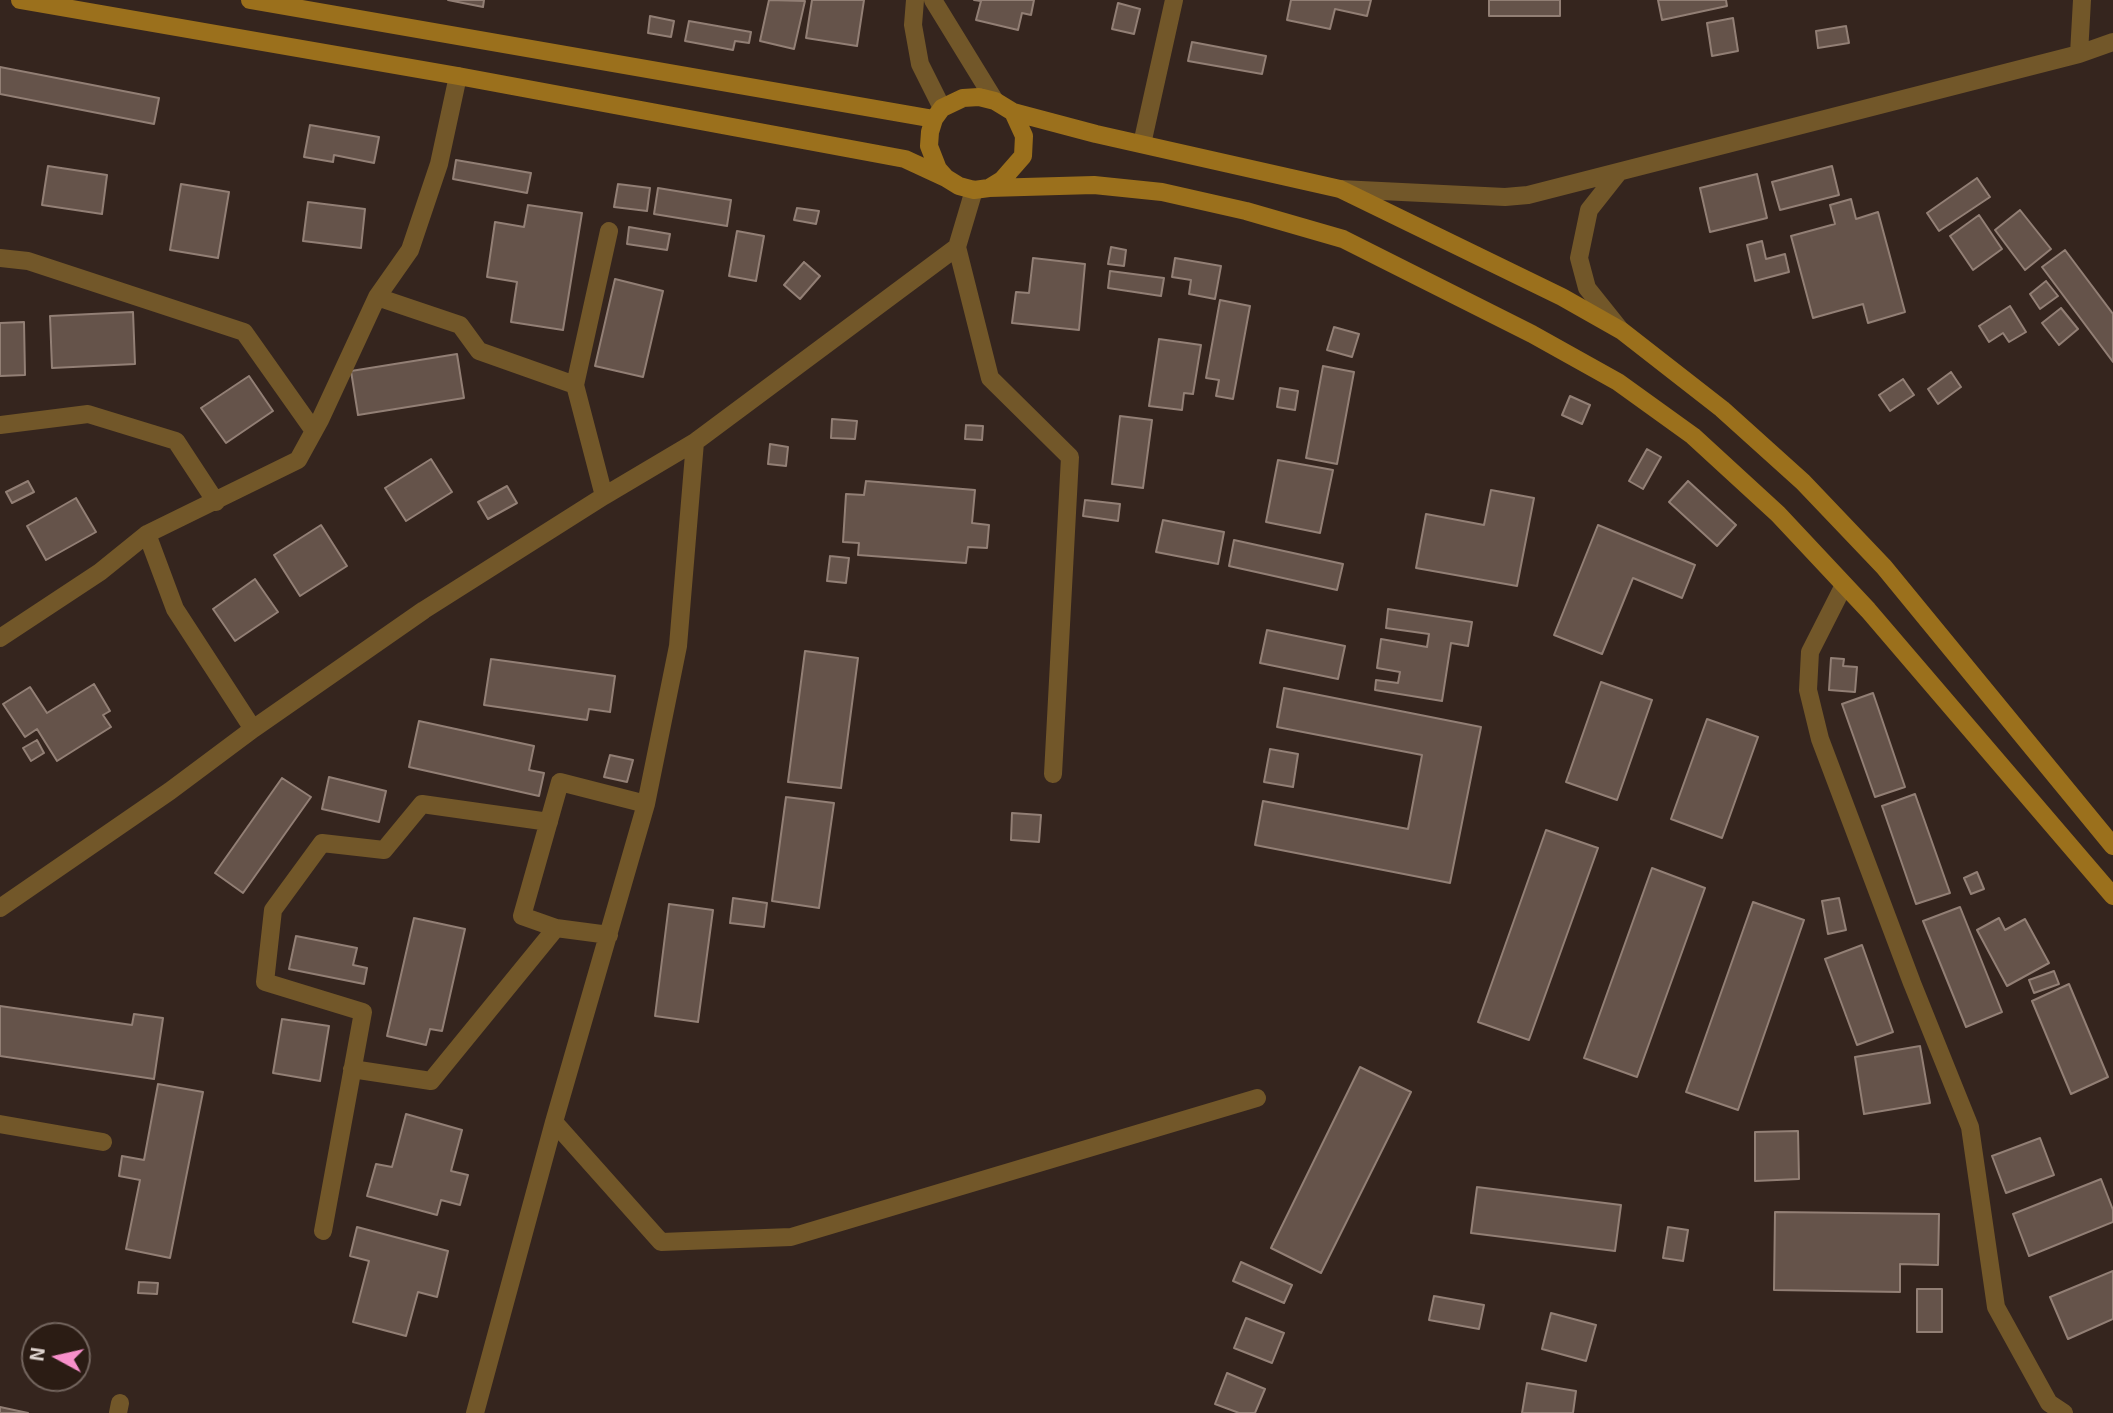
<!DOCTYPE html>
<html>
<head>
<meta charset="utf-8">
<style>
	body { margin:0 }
	#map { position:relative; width:2113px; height:1413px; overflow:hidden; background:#35251e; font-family:"Exo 2",sans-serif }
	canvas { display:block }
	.north { position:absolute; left:21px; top:1322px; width:70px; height:70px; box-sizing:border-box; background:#2b1c14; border:2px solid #73655e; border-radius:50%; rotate:278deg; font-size:19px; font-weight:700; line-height:28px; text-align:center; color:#ded3ce }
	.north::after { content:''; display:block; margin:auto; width:24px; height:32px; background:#f890cb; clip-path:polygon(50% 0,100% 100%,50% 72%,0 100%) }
</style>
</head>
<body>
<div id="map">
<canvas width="2113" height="1413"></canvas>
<div class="north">N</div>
</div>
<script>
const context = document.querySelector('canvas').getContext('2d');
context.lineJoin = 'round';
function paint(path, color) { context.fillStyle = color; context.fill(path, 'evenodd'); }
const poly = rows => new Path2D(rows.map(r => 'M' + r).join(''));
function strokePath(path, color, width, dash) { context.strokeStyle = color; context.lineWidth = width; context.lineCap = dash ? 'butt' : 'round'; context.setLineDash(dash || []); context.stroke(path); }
const building = poly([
	[448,0,484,0,483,7,448,0],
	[769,0,805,1,794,49,760,41,769,0],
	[812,0,864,0,857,46,806,38,812,0],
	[974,0,1034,0,1031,15,1022,13,1018,30,976,20,981,1,974,0],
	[1291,0,1371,0,1367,16,1335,9,1330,29,1287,20,1291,0],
	[1489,0,1560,0,1560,16,1489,16,1489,0],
	[1658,0,1726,0,1727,6,1662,20,1658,0],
	[1118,3,1140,9,1134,34,1112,29,1118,3],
	[650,16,674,21,671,37,648,33,650,16],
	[1733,18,1738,51,1712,56,1707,23,1733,18],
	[689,21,751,32,749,43,735,41,733,50,685,41,689,21],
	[1846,26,1849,43,1818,48,1816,31,1846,26],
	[1192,42,1266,56,1262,74,1188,61,1192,42],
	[0,67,159,98,154,124,0,94,0,67],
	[310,125,379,137,374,163,334,155,333,162,304,157,310,125],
	[456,160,531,173,527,193,453,179,456,160],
	[48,166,107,175,102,214,42,205,48,166],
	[1832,166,1839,195,1780,210,1772,182,1832,166],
	[1757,174,1767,218,1710,232,1700,188,1757,174],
	[1977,178,1990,197,1939,231,1927,213,1977,178],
	[181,184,229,192,218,258,170,250,181,184],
	[618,184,650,188,647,211,614,207,618,184],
	[658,188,731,200,727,226,654,214,658,188],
	[1851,199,1856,219,1878,212,1905,312,1868,323,1863,304,1813,318,1791,236,1835,224,1830,205,1851,199],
	[308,202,365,209,361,248,303,241,308,202],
	[528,205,582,213,563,330,511,322,517,282,487,277,495,222,524,227,528,205],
	[797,208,819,211,816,224,794,220,797,208],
	[2020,210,2051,249,2025,270,1995,230,2020,210],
	[1979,215,2002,249,1973,270,1950,236,1979,215],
	[629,227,670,234,667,250,627,244,629,227],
	[737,231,764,236,756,281,729,276,737,231],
	[1762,241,1766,259,1785,254,1789,272,1755,281,1747,245,1762,241],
	[1111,247,1126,250,1124,266,1108,264,1111,247],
	[2065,250,2113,314,2113,362,2042,267,2065,250],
	[1033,258,1085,264,1079,330,1012,323,1016,292,1029,293,1033,258],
	[1175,258,1221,266,1215,299,1189,294,1191,280,1172,277,1175,258],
	[804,262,820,276,800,299,784,285,804,262],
	[1110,271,1164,278,1161,296,1108,288,1110,271],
	[615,279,663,291,643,377,595,366,615,279],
	[2046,281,2058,296,2040,309,2030,294,2046,281],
	[1220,300,1250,306,1233,399,1216,396,1219,380,1206,378,1220,300],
	[2010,306,2026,332,2009,342,2003,333,1989,342,1979,326,2010,306],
	[2061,308,2078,329,2059,345,2042,323,2061,308],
	[133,312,135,364,52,368,50,316,133,312],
	[24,322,25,375,0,376,0,323,24,322],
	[1334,327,1359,334,1352,357,1327,350,1334,327],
	[1159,339,1201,345,1193,394,1184,393,1182,410,1149,406,1159,339],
	[457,354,464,398,358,415,351,371,457,354],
	[1323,366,1354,372,1337,464,1306,458,1323,366],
	[1951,372,1961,387,1938,404,1928,389,1951,372],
	[249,376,273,411,226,443,201,408,249,376],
	[1903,379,1914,395,1890,411,1879,395,1903,379],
	[1280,388,1298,391,1295,410,1277,407,1280,388],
	[1570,396,1590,405,1582,424,1562,415,1570,396],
	[1120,416,1152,420,1143,488,1112,484,1120,416],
	[832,419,857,421,855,439,831,438,832,419],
	[966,425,983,426,982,440,965,439,966,425],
	[770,444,788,447,786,466,768,464,770,444],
	[1647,449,1661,457,1643,489,1629,481,1647,449],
	[431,459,452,492,406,521,385,488,431,459],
	[1278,460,1333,470,1320,533,1266,522,1278,460],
	[28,481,34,492,12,503,6,492,28,481],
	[866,481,975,490,972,523,989,525,987,548,968,547,966,563,858,555,859,543,843,542,846,494,864,495,866,481],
	[1688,481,1736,525,1717,546,1669,502,1688,481],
	[507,486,517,503,488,519,478,502,507,486],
	[1491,490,1534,498,1517,586,1416,568,1426,514,1484,525,1491,490],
	[76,498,96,532,46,560,27,526,76,498],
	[1085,500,1120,504,1118,521,1083,516,1085,500],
	[1163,520,1224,532,1218,564,1156,552,1163,520],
	[321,525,347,566,300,596,274,555,321,525],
	[1598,525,1695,565,1682,598,1633,578,1602,654,1554,635,1598,525],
	[1234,540,1343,564,1337,590,1229,566,1234,540],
	[830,556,849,558,846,583,827,581,830,556],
	[255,579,278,612,235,641,213,609,255,579],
	[1388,609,1472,622,1468,646,1451,643,1442,701,1375,690,1376,680,1398,683,1400,672,1377,668,1381,639,1427,647,1429,634,1386,628,1388,609],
	[1267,630,1345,646,1338,679,1260,663,1267,630],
	[805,651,858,658,841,788,788,782,805,651],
	[1831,658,1844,659,1843,666,1857,667,1855,692,1829,690,1831,658],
	[491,659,615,676,610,712,589,709,587,720,484,705,491,659],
	[1601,682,1652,700,1617,800,1566,782,1601,682],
	[94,684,110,711,103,715,111,727,57,761,37,729,25,737,3,704,30,687,47,713,94,684],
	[1284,688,1481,727,1450,883,1255,845,1263,801,1408,829,1422,755,1277,727,1284,688],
	[1873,693,1905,787,1875,797,1842,704,1873,693],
	[1707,719,1758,737,1722,838,1671,819,1707,719],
	[419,721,534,746,529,770,544,773,539,796,409,767,419,721],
	[37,740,44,753,31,761,23,748,37,740],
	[1270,749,1298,754,1293,787,1264,782,1270,749],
	[610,755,633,760,627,782,604,777,610,755],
	[329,777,386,791,379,822,322,809,329,777],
	[282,778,311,797,243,893,215,873,282,778],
	[1915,794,1950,893,1916,904,1882,806,1915,794],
	[786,797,834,803,819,908,772,901,786,797],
	[1012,813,1041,815,1039,842,1011,840,1012,813],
	[1546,830,1598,848,1529,1040,1478,1022,1546,830],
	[1652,868,1705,888,1637,1077,1584,1058,1652,868],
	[1977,872,1984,889,1971,894,1964,878,1977,872],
	[733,898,767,903,764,927,730,923,733,898],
	[1839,898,1846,930,1828,934,1822,901,1839,898],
	[1753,902,1804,920,1738,1110,1686,1092,1753,902],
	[669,904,713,910,698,1022,655,1016,669,904],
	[1960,907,2002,1012,1966,1027,1923,921,1960,907],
	[414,918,465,929,442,1031,430,1029,426,1045,387,1036,414,918],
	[1999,918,2005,930,2025,919,2049,963,2007,986,1977,930,1999,918],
	[296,936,357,948,353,965,367,968,364,984,289,969,296,936],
	[1862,945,1893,1032,1857,1045,1825,959,1862,945],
	[2054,971,2059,984,2034,993,2029,980,2054,971],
	[2069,984,2108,1077,2071,1094,2032,1001,2069,984],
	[0,1006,132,1025,134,1014,163,1018,154,1079,0,1056,0,1006],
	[282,1019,329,1026,320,1081,273,1073,282,1019],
	[1920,1046,1930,1103,1864,1114,1855,1057,1920,1046],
	[1360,1067,1411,1092,1321,1273,1271,1248,1360,1067],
	[158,1084,203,1092,170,1258,126,1249,140,1180,119,1176,122,1156,144,1160,158,1084],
	[406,1114,462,1130,451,1171,468,1175,460,1205,441,1200,437,1215,367,1196,376,1164,392,1167,406,1114],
	[1798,1131,1799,1179,1755,1181,1755,1132,1798,1131],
	[2040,1138,2054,1175,2006,1193,1992,1156,2040,1138],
	[2101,1179,2113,1210,2113,1222,2029,1256,2013,1214,2101,1179],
	[1477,1187,1621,1205,1615,1251,1471,1233,1477,1187],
	[1775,1212,1939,1214,1938,1265,1900,1264,1900,1292,1774,1290,1775,1212],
	[357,1227,448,1251,437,1297,418,1292,406,1336,353,1322,369,1261,350,1256,357,1227],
	[1668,1227,1688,1230,1683,1261,1663,1258,1668,1227],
	[1241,1262,1292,1285,1284,1303,1233,1281,1241,1262],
	[2113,1271,2113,1319,2068,1339,2050,1297,2113,1271],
	[139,1282,158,1283,157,1294,138,1293,139,1282],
	[1917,1289,1942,1289,1942,1332,1917,1332,1917,1289],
	[1434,1296,1484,1305,1479,1329,1429,1320,1434,1296],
	[1551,1313,1596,1325,1586,1361,1542,1349,1551,1313],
	[1246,1318,1284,1333,1272,1363,1234,1348,1246,1318],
	[1227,1373,1265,1389,1255,1413,1239,1413,1215,1404,1227,1373],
	[1527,1383,1576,1391,1573,1413,1522,1413,1527,1383],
	[0,1407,28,1413,0,1413,0,1407]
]);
const minor = poly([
	[915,0,913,25,920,64,942,108],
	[933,0,995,101],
	[2079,54,2082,0],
	[1142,144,1174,0],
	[1619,172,1589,210,1579,258,1587,288,1619,328],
	[1340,189,1505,197,1528,195,2079,54,2113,42],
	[957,247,990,378,1070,457,1053,774],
	[0,258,28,261,244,332,314,431],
	[377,297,460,325,479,351,575,385,604,496],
	[575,385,609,231],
	[0,425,88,414,176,441,216,502],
	[147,534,175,609,253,729],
	[1844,585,1810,652,1808,690,1820,739,1912,983,1970,1127,1996,1307,2049,1403,2064,1413],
	[0,638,100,572,147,534,298,460,320,420,377,297,410,250,439,164,458,76],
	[0,908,170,791,253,729,424,610,604,496,695,442,957,247,974,190],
	[609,935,556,928,522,916,560,782,646,804],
	[352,1069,431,1081,556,928],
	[554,1122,661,1242,791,1237,1257,1098],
	[0,1124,103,1142],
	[323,1231,363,1012,265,982,273,910,322,843,384,850,422,804,549,822],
	[118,1413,120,1403],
	[475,1413,554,1122,646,804,678,646,695,442]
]);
const secondary = poly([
	[20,0,458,76,905,159,946,178],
	[250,0,934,119],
	[979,97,995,101,1013,112,1024,136,1023,156,1002,180,989,188,974,190,959,186,946,178,938,169,929,146,930,132,934,119,942,108,963,98,979,97],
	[1013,112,1096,134,1340,189,1562,297,1622,331,1722,409,1803,482,1884,567,2113,846],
	[989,188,1094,185,1162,192,1246,211,1343,239,1532,334,1618,382,1693,436,1778,514,1868,610,2113,896]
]);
paint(building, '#65534a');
strokePath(building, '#927f75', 2);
strokePath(minor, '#725729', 18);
strokePath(secondary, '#9b701c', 18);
</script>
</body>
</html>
